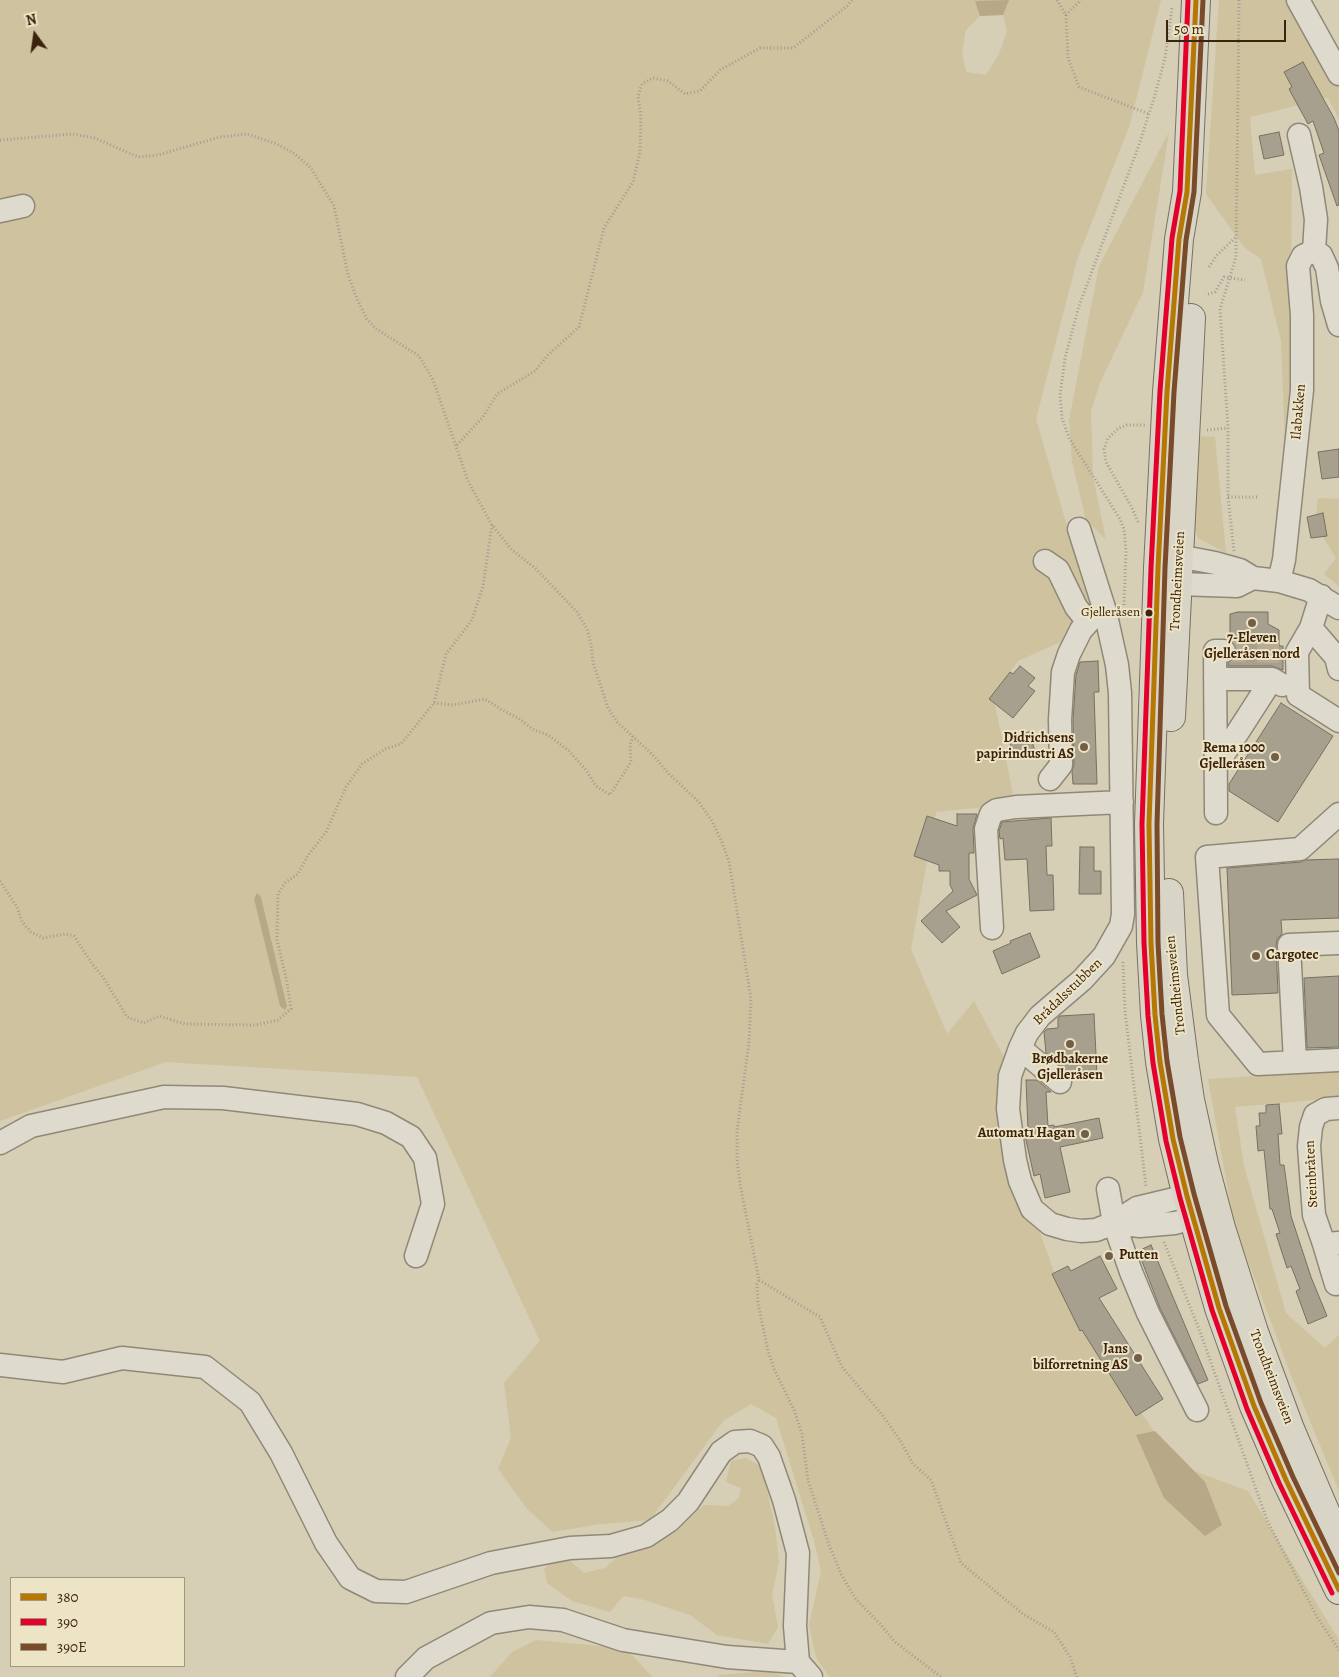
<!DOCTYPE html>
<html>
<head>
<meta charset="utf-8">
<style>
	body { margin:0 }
	#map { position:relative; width:1339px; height:1677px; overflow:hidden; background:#d6ceb5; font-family:Alegreya,serif }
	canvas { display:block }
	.legend { position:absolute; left:10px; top:1577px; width:175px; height:90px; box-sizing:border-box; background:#ede4c6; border:1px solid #a6977c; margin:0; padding:6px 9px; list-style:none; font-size:15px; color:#3c230c }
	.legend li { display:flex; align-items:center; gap:10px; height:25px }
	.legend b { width:25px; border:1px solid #a6977c }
	.north { position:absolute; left:10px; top:10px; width:50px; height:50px; -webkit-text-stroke:4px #ede4c6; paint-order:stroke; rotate:346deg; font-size:14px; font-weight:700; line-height:20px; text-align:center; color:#3c230c }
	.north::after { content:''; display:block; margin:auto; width:18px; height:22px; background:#3c230c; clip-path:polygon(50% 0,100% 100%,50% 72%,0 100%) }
	.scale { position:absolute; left:1166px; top:20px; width:120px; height:22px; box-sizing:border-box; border:2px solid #3c230c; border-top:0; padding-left:6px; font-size:15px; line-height:18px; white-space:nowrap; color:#3c230c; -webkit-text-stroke:4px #ede4c6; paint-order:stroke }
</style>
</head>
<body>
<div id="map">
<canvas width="1339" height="1677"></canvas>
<ul class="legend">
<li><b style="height:6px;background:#b67804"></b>380</li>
<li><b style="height:6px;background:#e4002b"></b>390</li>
<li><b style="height:6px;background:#7a4b2a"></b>390E</li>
</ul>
<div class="north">N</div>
<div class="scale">50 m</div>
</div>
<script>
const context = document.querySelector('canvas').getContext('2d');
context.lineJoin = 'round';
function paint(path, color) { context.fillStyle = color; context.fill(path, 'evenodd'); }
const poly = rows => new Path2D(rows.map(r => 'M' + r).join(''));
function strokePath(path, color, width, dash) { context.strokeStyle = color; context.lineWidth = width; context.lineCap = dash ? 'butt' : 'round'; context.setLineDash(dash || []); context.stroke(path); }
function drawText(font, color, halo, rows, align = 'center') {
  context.font = font + ' Alegreya,serif'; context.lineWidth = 4; context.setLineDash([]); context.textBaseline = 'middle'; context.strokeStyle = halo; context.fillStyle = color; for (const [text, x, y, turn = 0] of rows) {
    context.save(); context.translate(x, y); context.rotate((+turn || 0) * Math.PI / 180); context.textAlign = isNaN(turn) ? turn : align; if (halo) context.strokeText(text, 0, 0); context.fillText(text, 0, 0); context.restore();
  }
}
const green = poly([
	[0,0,1161,0,1130,124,1077,260,1036,419,1096,626,1018,661,993,695,1015,804,936,812,911,949,947,1034,974,1001,1006,1061,1027,1197,1060,1288,1175,1464,1248,1491,1339,1640,1339,1677,829,1677,816,1657,809,1626,821,1571,814,1541,776,1418,751,1404,723,1421,650,1520,600,1524,553,1532,528,1510,498,1469,511,1438,504,1383,540,1341,417,1077,166,1062,0,1121],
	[1003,15,1007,31,999,54,986,75,966,72,962,53,966,30,980,16],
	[261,897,287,1005,285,1009,280,1006,254,899],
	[1219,0,1291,0,1339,86,1339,119,1328,98,1250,117,1255,175,1292,169,1291,288,1296,377,1285,445,1281,341,1261,259,1244,247,1206,194],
	[1169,132,1143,292,1100,383,1091,411,1093,477,1106,540,1086,520,1072,462,1069,420,1099,266],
	[1195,436,1215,437,1226,553,1198,538,1189,514],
	[1318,498,1339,499,1339,586,1324,574,1336,558,1315,524],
	[1339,1071,1339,1098,1235,1107,1244,1166,1286,1313,1325,1348,1339,1335,1339,1491,1291,1375,1234,1224,1208,1079],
	[746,1458,762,1467,775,1527,779,1562,772,1595,778,1627,768,1644,717,1635,690,1615,645,1600,623,1596,610,1612,572,1601,547,1583,544,1569,551,1562,568,1559,584,1573,605,1568,621,1554,677,1531,704,1505,728,1506,739,1498,741,1488,726,1482,731,1461],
	[536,1640,611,1647,632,1655,652,1677,490,1677,512,1652],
	[768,1671,786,1677,717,1677,721,1675]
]);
const water = poly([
	[1009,0,1003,15,980,16,975,1],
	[257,893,261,897,287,1006,285,1010,280,1006,254,899],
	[1155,1431,1205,1482,1222,1525,1205,1536,1164,1498,1136,1435]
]);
const building = poly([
	[1303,62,1334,118,1339,131,1339,205,1337,206,1319,155,1324,153,1313,121,1308,124,1289,89,1292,87,1284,72,1303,62],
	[1279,132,1284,155,1264,159,1259,136,1279,132],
	[1339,449,1339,477,1322,479,1318,452,1339,449],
	[1323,513,1327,536,1311,538,1307,517,1323,513],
	[1238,612,1268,612,1268,624,1279,630,1279,646,1283,646,1283,670,1272,666,1228,666,1228,663,1235,658,1237,651,1235,644,1230,639,1230,614,1238,612],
	[1098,661,1099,692,1094,692,1097,784,1073,784,1072,771,1074,765,1073,720,1076,675,1080,662,1098,661],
	[1020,666,1035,678,1028,686,1035,691,1013,718,989,699,1010,672,1013,674,1020,666],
	[1281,703,1333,736,1278,822,1229,791,1229,784,1281,703],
	[1029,732,1035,751,1015,758,1008,738,1029,732],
	[957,814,977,814,973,829,974,853,969,853,969,879,977,895,946,911,960,927,942,943,921,921,953,891,950,885,950,871,939,871,939,865,914,856,927,816,957,826,957,814],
	[1051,818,1052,846,1046,846,1047,875,1053,875,1054,910,1030,911,1027,859,1005,860,1003,838,1000,839,999,831,1002,822,1051,818],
	[1080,847,1094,847,1094,871,1101,871,1101,894,1079,894,1080,847],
	[1339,859,1339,918,1281,920,1282,934,1277,939,1276,946,1278,993,1232,995,1227,868,1301,862,1305,860,1339,859],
	[1030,933,1040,957,1002,974,993,951,1011,943,1010,941,1030,933],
	[1339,976,1339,1047,1307,1048,1304,978,1339,976],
	[1094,1014,1097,1075,1072,1077,1046,1053,1044,1032,1047,1029,1058,1028,1058,1018,1060,1016,1094,1014],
	[1026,1080,1037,1080,1051,1092,1046,1092,1048,1126,1054,1125,1054,1127,1099,1118,1103,1138,1060,1147,1070,1192,1045,1198,1040,1174,1034,1176,1024,1131,1028,1130,1026,1080],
	[1279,1104,1282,1134,1278,1134,1280,1165,1284,1165,1291,1216,1311,1277,1327,1316,1308,1324,1296,1291,1300,1289,1291,1266,1287,1268,1276,1234,1280,1233,1272,1209,1270,1209,1264,1150,1258,1151,1256,1126,1260,1126,1259,1113,1266,1113,1266,1105,1279,1104],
	[1151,1245,1208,1380,1198,1384,1160,1308,1138,1251,1151,1245],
	[1100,1256,1117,1289,1099,1298,1163,1399,1136,1416,1082,1330,1080,1331,1052,1274,1068,1266,1071,1271,1100,1256]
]);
const minorTunnel = poly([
	[1224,651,1283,652]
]);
const path = poly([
	[1057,0,1066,15,1068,58,1079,87,1149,114],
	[1066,15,1081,0],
	[0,140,73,134,95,138,138,157,158,155,220,137,247,134,277,144,295,154,311,168,334,206,348,275,358,301,367,319,375,328,419,356,433,380,440,400,468,481,492,525,512,550,535,568,577,612,587,629,591,644,593,662,608,708,617,722,652,754,669,774,698,801,712,821,721,840,729,861,751,999,749,1042,737,1131,737,1159,740,1184,759,1280,757,1284,758,1303,768,1351,774,1369,794,1410,802,1434,808,1480,829,1545,841,1574,855,1598,880,1624,895,1642,941,1677],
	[1209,267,1217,255,1236,237],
	[1208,294,1215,292,1224,277,1245,280],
	[1207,430,1228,428],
	[457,445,483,417,497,394,535,371,548,355,579,327,604,228,633,182,640,152,641,116,638,96,642,84,653,78,668,81,685,94,700,91,720,70,760,48,793,48,847,6,852,0],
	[1228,497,1259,497],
	[1138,522,1132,508,1106,462,1104,449,1108,438,1119,428,1127,425,1146,425],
	[1234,551,1228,497,1228,428,1220,309,1236,257,1239,0],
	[1124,605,1126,551,1124,529,1120,519,1069,438,1062,418,1060,395,1065,358,1079,306,1139,145,1155,95,1165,58,1172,8],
	[434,703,453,705,485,699,502,710,518,718,534,730,548,735,569,751,586,770,596,786,610,795,631,762,630,745,633,736],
	[0,881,17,907,22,922,31,932,43,938,66,934,74,936,93,965,103,977,127,1017,144,1023,159,1016,185,1024,256,1025,278,1020,291,1009,287,982,277,940,278,894,285,883,298,874,307,857,326,832,346,787,362,764,385,749,401,744,434,703,446,654,472,620,483,586,492,525],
	[1123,962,1125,1011,1146,1187],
	[1164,1242,1199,1329,1267,1520,1317,1617,1339,1650],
	[759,1280,820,1317,842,1367,884,1417,901,1442,913,1464,931,1480,961,1563,1023,1614,1054,1632,1070,1657,1077,1677]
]);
const minor = poly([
	[1298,0,1339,74],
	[1299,135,1311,187,1316,219,1314,251],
	[0,211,23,206],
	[1079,529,1105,611,1117,665,1120,693,1123,914,1121,926,1104,956,1082,980,1040,1016,1027,1033,1020,1048,1010,1076,1008,1109,1015,1160,1020,1181,1032,1209,1050,1224,1067,1229,1081,1231,1096,1230,1114,1223,1137,1208,1187,1196,1202,1201],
	[1045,561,1058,570,1076,607,1088,622],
	[1253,578,1237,586,1178,584,1158,568,1179,559,1194,559,1215,563,1240,570,1253,578,1279,581,1309,590,1339,608],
	[1279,581,1284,560,1302,390,1302,315,1298,266,1303,256,1314,251,1321,255,1327,268,1332,301,1339,325],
	[1321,596,1311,628,1297,652,1298,695,1339,721],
	[1311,628,1336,657,1339,669],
	[1215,679,1272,679,1282,685],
	[1216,766,1272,679],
	[1050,779,1061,765,1060,720,1063,672,1069,654,1081,630,1091,619,1105,611],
	[1216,813,1215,651,1224,651],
	[1339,814,1300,849,1207,857,1218,1015,1258,1064,1339,1060],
	[992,928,986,829,991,814,997,810,1016,807,1122,802],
	[1020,1048,1060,1082],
	[1295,1062,1289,945,1339,943],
	[1339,1108,1326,1109,1315,1115,1311,1127,1309,1146,1314,1215,1324,1244,1339,1243],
	[0,1143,31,1126,164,1097,223,1098,357,1114,386,1123,411,1137,425,1158,433,1204,416,1256],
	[1108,1189,1114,1223,1131,1272,1148,1313,1197,1410],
	[1114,1223,1140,1226,1175,1223,1193,1218,1207,1209],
	[1324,1244,1336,1284],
	[0,1365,63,1372,122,1358,205,1367,250,1402,281,1453,326,1543,350,1578,376,1591,406,1592,491,1563,570,1548,611,1546,646,1536,670,1520,688,1502,721,1452,735,1442,750,1441,762,1446,769,1457,784,1500,798,1553,795,1626,798,1662],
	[407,1677,426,1658,491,1623,529,1617,563,1620,623,1640,727,1657,798,1662,811,1677]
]);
const highway = poly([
	[1196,0,1187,192,1179,239,1167,392,1158,568,1149,824,1151,943,1155,1015,1160,1062,1173,1139,1187,1196,1219,1308,1254,1406,1286,1480,1339,1590],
	[1171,717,1191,318],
	[1169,893,1173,975,1184,1061,1190,1100,1204,1164,1221,1228,1254,1332,1290,1429,1339,1544]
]);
const bus1 = poly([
	[1196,0,1187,192,1179,239,1167,392,1158,568,1149,824,1151,943,1155,1015,1160,1062,1173,1139,1187,1196,1219,1308,1254,1406,1286,1480,1339,1590]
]);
const bus2 = poly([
	[1188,0,1180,191,1172,238,1160,391,1151,568,1142,824,1144,943,1148,1016,1153,1063,1166,1141,1180,1198,1212,1310,1247,1409,1279,1483,1332,1593]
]);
const bus3 = poly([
	[1203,0,1194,192,1186,240,1174,392,1165,568,1157,824,1158,943,1162,1014,1167,1061,1180,1137,1194,1194,1226,1306,1261,1403,1293,1477,1339,1573]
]);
const markers = [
	[1149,613,4.5,"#3c230c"],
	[1252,623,5,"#725f47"],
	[1084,747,5,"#725f47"],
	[1275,757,5,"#725f47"],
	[1256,956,5,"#725f47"],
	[1070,1044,5,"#725f47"],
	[1085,1134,5,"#725f47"],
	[1109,1256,5,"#725f47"],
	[1138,1358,5,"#725f47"]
];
const busNames = [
	["Gjelleråsen",1140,613]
];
const streetNames = [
	["Ilabakken",1299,412,-85],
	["Trondheimsveien",1178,581,-87],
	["Trondheimsveien",1176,985,-96],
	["Brådalsstubben",1068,992,-44],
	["Steinbråten",1312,1174,-93],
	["Trondheimsveien",1271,1377,69]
];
const poiNames = [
	["7-Eleven",1252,639,"center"],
	["Gjelleråsen nord",1252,655,"center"],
	["Didrichsens",1074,739],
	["papirindustri AS",1074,755],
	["Rema 1000",1265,749],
	["Gjelleråsen",1265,765],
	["Cargotec",1266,956,"left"],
	["Brødbakerne",1070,1060,"center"],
	["Gjelleråsen",1070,1076,"center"],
	["Automat1 Hagan",1075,1134],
	["Putten",1119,1256,"left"],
	["Jans",1128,1350],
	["bilforretning AS",1128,1366]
];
paint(green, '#cec29f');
paint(water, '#b7a987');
paint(building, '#a7a08e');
strokePath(building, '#787061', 1);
strokePath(minorTunnel, '#b7ac93', 22, [22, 11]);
strokePath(minor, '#8f8877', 25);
strokePath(highway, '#787061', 30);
strokePath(path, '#a19c90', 3, [1, 2.5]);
strokePath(minor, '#dedbce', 22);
strokePath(highway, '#d9d5c6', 28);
strokePath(bus1, '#b67804', 5);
strokePath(bus2, '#e4002b', 5);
strokePath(bus3, '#7a4b2a', 5);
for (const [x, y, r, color] of markers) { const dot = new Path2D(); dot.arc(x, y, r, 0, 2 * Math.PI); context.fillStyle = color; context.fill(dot); strokePath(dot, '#ede4c6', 2); }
drawText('13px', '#3c230c', '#ede4c6', busNames, 'right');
drawText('14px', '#3c230c', '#ede4c6', streetNames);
drawText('bold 14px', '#3c230c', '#ede4c6', poiNames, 'right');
</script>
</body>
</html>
